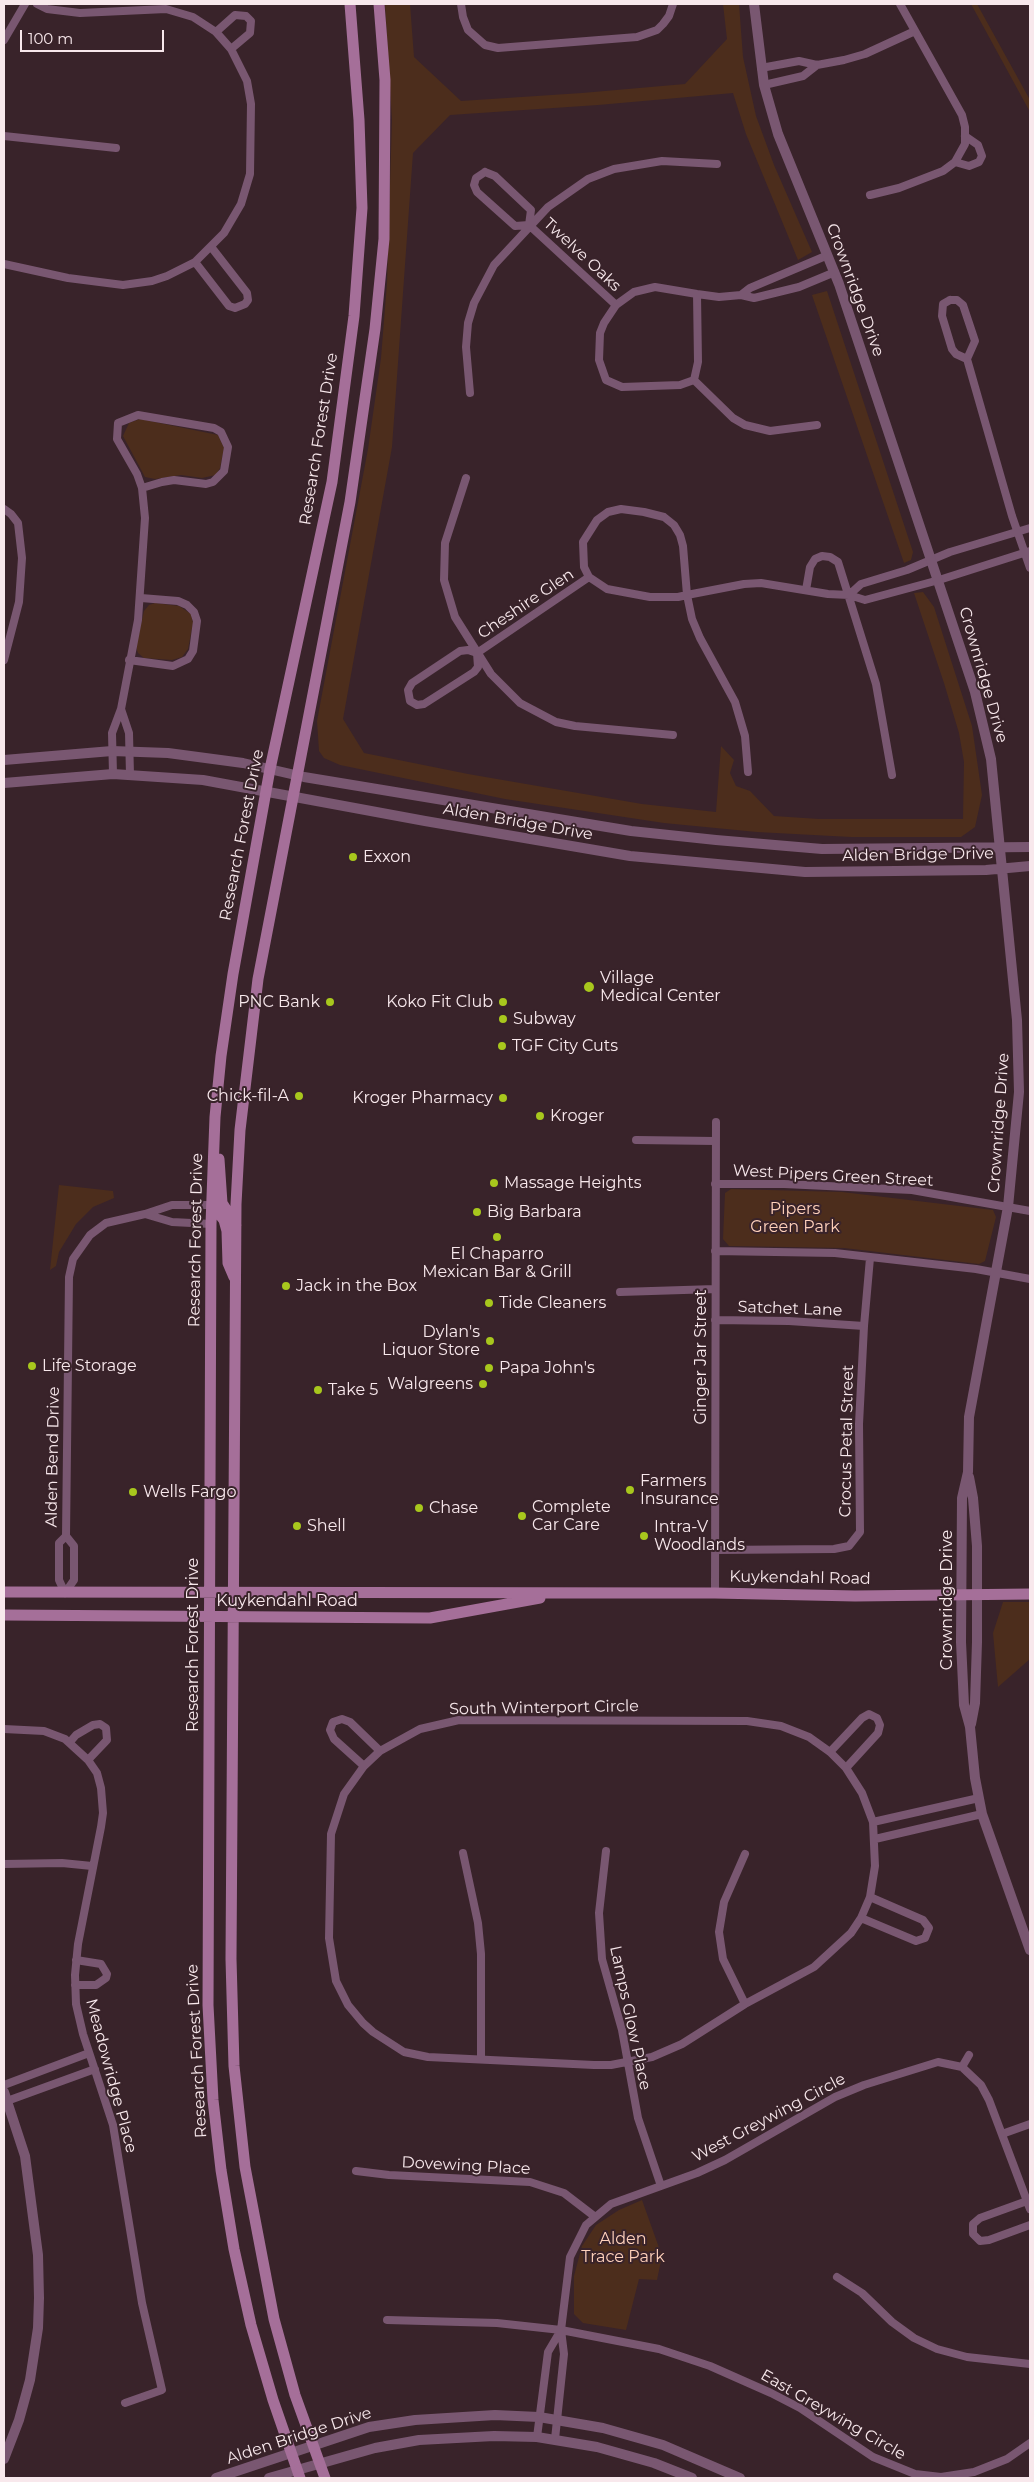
<!DOCTYPE html>
<html>
<head>
<meta charset="utf-8">
<style>
	body { margin:0 }
	#map { position:relative; width:1034px; height:2482px; overflow:hidden; background:#39232a; font-family:Montserrat,sans-serif }
	canvas { display:block }
	.frame { position:absolute; inset:0; border:5px solid #f8e8ec; pointer-events:none }
	.scale { position:absolute; left:20px; top:30px; width:144px; height:22px; box-sizing:border-box; border:2px solid #f8e8ec; border-top:0; padding-left:6px; font-size:15px; line-height:18px; white-space:nowrap; color:#f8e8ec; -webkit-text-stroke:4px #39232a; paint-order:stroke }
</style>
</head>
<body>
<div id="map">
<canvas width="1034" height="2482"></canvas>
<div class="frame"></div>
<div class="scale">100 m</div>
</div>
<script>
const context = document.querySelector('canvas').getContext('2d');
context.lineJoin = 'round';
function paint(path, color) { context.fillStyle = color; context.fill(path, 'evenodd'); }
const poly = rows => new Path2D(rows.map(r => 'M' + r).join(''));
function strokePath(path, color, width, dash) { context.strokeStyle = color; context.lineWidth = width; context.lineCap = dash ? 'butt' : 'round'; context.setLineDash(dash || []); context.stroke(path); }
function drawText(font, color, halo, rows, align = 'center') {
  context.font = font + ' Montserrat,sans-serif'; context.lineWidth = 4; context.setLineDash([]); context.textBaseline = 'middle'; context.strokeStyle = halo; context.fillStyle = color; for (const [text, x, y, turn = 0] of rows) {
    context.save(); context.translate(x, y); context.rotate((+turn || 0) * Math.PI / 180); context.textAlign = isNaN(turn) ? turn : align; if (halo) context.strokeText(text, 0, 0); context.fillText(text, 0, 0); context.restore();
  }
}
const green = poly([
	[385,4,410,4,414,57,461,101,582,93,685,84,727,39,723,4,739,4,743,57,756,116,774,165,812,252,798,260,746,134,733,93,598,105,450,115,413,153,392,447,343,719,364,753,468,774,642,804,716,812,721,746,734,760,730,773,736,786,750,791,774,816,819,819,963,819,964,762,959,733,944,683,914,593,923,592,934,607,972,726,982,795,975,827,961,837,851,837,757,832,664,823,505,799,340,765,324,758,319,751,317,721,368,449,381,358,387,283,392,120],
	[971,4,977,4,1030,100,1030,112],
	[827,291,913,552,911,560,904,563,812,295],
	[140,419,218,435,224,448,220,468,216,475,202,478,181,475,155,479,145,477,123,436,129,423],
	[155,603,179,606,191,614,193,623,188,649,182,657,172,660,144,658,138,653,136,647,144,611,149,605],
	[59,1185,113,1191,114,1198,93,1207,76,1224,59,1252,56,1266,50,1270],
	[731,1189,842,1192,993,1210,996,1217,985,1261,979,1264,844,1248,729,1246,723,1239,725,1193],
	[1003,1602,1030,1602,1030,1659,998,1687,993,1633],
	[642,2200,662,2256,657,2280,639,2279,626,2330,583,2323,574,2314,574,2276,582,2246,596,2225,619,2210]
]);
const minor = poly([
	[461,4,463,17,468,30,485,45,498,48,637,37,657,30,663,24,669,16,673,4],
	[216,32,235,15,246,16,251,21,250,33,231,49],
	[4,40,25,4],
	[761,68,799,61,817,65,844,60,865,54,915,31],
	[764,85,803,76,817,65],
	[4,136,116,148],
	[955,162,969,166,979,162,982,156,978,145,965,136],
	[485,172,495,176,531,210,529,225,515,226,477,192,474,185,476,178,485,172],
	[870,195,899,188,943,171,955,162,965,144,965,127,962,115,900,4],
	[529,225,616,305],
	[195,262,229,306,235,308,245,304,248,300,247,293,212,248],
	[4,264,68,278,123,285,152,281,167,276,195,262,224,233,241,204,250,174,251,104,247,81,231,49,216,32,193,17,166,9,80,13,47,9,37,4],
	[741,295,750,288,828,255],
	[950,300,957,300,963,305,975,341,967,359,956,354,952,349,942,316,943,304,950,300],
	[967,359,1012,516,1030,568],
	[694,380,680,385,622,387,606,380,599,360,600,333,604,323,616,305,634,292,655,287,697,294,719,297,741,295,754,298,799,287,835,272],
	[694,380,733,418,745,425,770,431,817,425],
	[694,380,698,362,697,294],
	[470,393,466,347,468,323,474,303,494,265,548,207,588,179,614,169,662,161,717,164],
	[466,478,445,543,444,580,455,617,491,674,520,703,556,722,575,726,673,735],
	[4,509,11,514,18,523,22,558,19,602,4,660],
	[806,590,810,567,815,559,822,556,830,557,838,562,876,684,892,775],
	[849,595,861,584,907,570,950,552,1030,528],
	[468,650,477,653,478,667,474,672,424,704,417,705,410,701,408,690,412,683,460,651,468,650],
	[477,653,589,577],
	[129,660,173,666,188,659,193,651,197,621,194,612,187,605,178,601,141,598],
	[121,709,129,733,130,775],
	[748,772,745,736,735,702,700,638,692,619,687,595,683,546,680,535,674,525,664,517,644,512,621,509,608,512,597,520,583,542,584,567,589,577,607,589,650,597,678,597,687,595,744,584,761,583,828,594,849,595,865,600,939,580,1030,551],
	[113,774,112,733,121,709,138,620,145,518,142,488,137,474,117,439,118,423,138,415,214,428,221,432,228,447,224,471,213,482,206,484,174,480,162,482,142,488],
	[636,1140,715,1141],
	[715,1184,784,1184,912,1190,1030,1211],
	[145,1214,172,1222,211,1224],
	[715,1251,835,1253,976,1269,1030,1279],
	[620,1292,715,1289],
	[715,1320,789,1321,864,1326],
	[715,1550,834,1549,849,1546,860,1532,859,1424,864,1326,870,1258],
	[65,1593,74,1580,74,1546,66,1536,69,1277,73,1259,90,1235,106,1223,145,1214,172,1205,211,1205],
	[65,1593,59,1580,59,1543,66,1536],
	[715,1593,716,1122],
	[459,1720,747,1721,781,1726,809,1737,830,1752,846,1768,862,1793,873,1822,875,1866,870,1897,861,1918,851,1933,814,1967,745,2004,682,2044,652,2057,611,2065,594,2065,428,2057,404,2052,373,2032,363,2023,348,2005,336,1981,329,1938,331,1834,344,1794,364,1766,380,1751,420,1729,459,1720],
	[4,1729,44,1731,65,1739,88,1760,97,1773,101,1788,103,1813,101,1827,78,1944,75,1975,76,2004,83,2034,113,2125,142,2303,162,2390,125,2403],
	[70,1742,76,1735,93,1725,100,1724,106,1728,107,1740,88,1760],
	[830,1752,862,1718,869,1714,877,1718,880,1725,878,1733,846,1768],
	[364,1766,334,1739,330,1730,333,1722,342,1719,350,1722,380,1751],
	[873,1822,979,1798],
	[875,1839,982,1814],
	[606,1851,599,1913,602,1959,622,2030,638,2118,661,2186],
	[463,1853,478,1923,481,1954,481,2059],
	[4,1864,62,1863,92,1866],
	[861,1918,916,1941,925,1938,929,1928,923,1920,870,1897],
	[75,1985,96,1985,106,1978,107,1974,101,1964,76,1960],
	[745,2004,723,1959,719,1932,724,1902,745,1854],
	[962,2067,969,2055],
	[4,2085,89,2053],
	[7,2101,95,2069],
	[1002,2134,1030,2124],
	[356,2171,389,2175,530,2182,564,2193,594,2216],
	[1027,2201,980,2218,973,2224,973,2234,980,2241,989,2240,1030,2225],
	[837,2277,862,2293,892,2322,914,2338,937,2349,967,2357,1030,2364],
	[387,2320,497,2323,561,2330,659,2349,710,2366,771,2393,800,2408,873,2457,915,2474,941,2477,974,2472,1007,2459,1030,2443],
	[537,2437,548,2352,561,2330],
	[555,2439,564,2354,561,2330,570,2257,586,2225,611,2204,697,2173,725,2160,835,2097,864,2085,938,2062,962,2067,981,2085,989,2100,1030,2209]
]);
const tertiary = poly([
	[754,4,764,85,778,134,839,284,975,692,991,759,1017,1020,1019,1092,1008,1207,969,1417,968,1472,962,1498,961,1642,964,1705,970,1727,975,1778,982,1814,1030,1950],
	[4,760,112,751,168,753,243,763,304,777,631,831,716,840,822,849,1030,847],
	[4,783,113,774,203,780,425,821,630,856,805,872,986,870,1030,866],
	[969,1477,973,1498,977,1546,977,1642,975,1703,971,1724],
	[4,2092,25,2156,38,2255,39,2298,38,2328,30,2380,19,2420,4,2459],
	[216,2478,369,2427,415,2420,495,2415,539,2417,603,2428,663,2445,740,2478],
	[269,2478,375,2448,419,2440,494,2436,537,2437,597,2447,654,2463,692,2478]
]);
const secondary = poly([
	[219,1159,222,1203,236,1225],
	[216,1210,224,1220,227,1231,228,1263,234,1277],
	[4,1592,715,1593,855,1596,1030,1594],
	[4,1615,430,1618,540,1598],
	[300,2478,273,2400,251,2325,234,2249,221,2170,213,2100,208,2005,211,1224,215,1117,221,1056,233,974,270,769,332,482,354,316,362,208,359,120,350,4],
	[325,2478,295,2395,274,2319,245,2167,234,2066,231,1959,236,1204,240,1130,258,979,350,502,375,329,384,239,385,80,379,4]
]);
const markers = [
	[353,857,5,"#a8c71d"],
	[589,987,6,"#a8c71d"],
	[330,1002,5,"#a8c71d"],
	[503,1002,5,"#a8c71d"],
	[503,1019,5,"#a8c71d"],
	[502,1046,5,"#a8c71d"],
	[299,1096,5,"#a8c71d"],
	[503,1098,5,"#a8c71d"],
	[540,1116,5,"#a8c71d"],
	[494,1183,5,"#a8c71d"],
	[477,1212,5,"#a8c71d"],
	[497,1237,5,"#a8c71d"],
	[286,1286,5,"#a8c71d"],
	[489,1303,5,"#a8c71d"],
	[490,1341,5,"#a8c71d"],
	[32,1366,5,"#a8c71d"],
	[489,1368,5,"#a8c71d"],
	[483,1384,5,"#a8c71d"],
	[318,1390,5,"#a8c71d"],
	[630,1490,5,"#a8c71d"],
	[133,1492,5,"#a8c71d"],
	[419,1508,5,"#a8c71d"],
	[522,1516,5,"#a8c71d"],
	[297,1526,5,"#a8c71d"],
	[644,1536,5,"#a8c71d"]
];
const streetNames = [
	["Twelve Oaks",582,255,43],
	["Crownridge Drive",855,290,70],
	["Research Forest Drive",319,439,-81],
	["Cheshire Glen",526,604,-34],
	["Crownridge Drive",983,675,74],
	["Alden Bridge Drive",518,822,10],
	["Research Forest Drive",242,835,-79],
	["Alden Bridge Drive",918,855,-1],
	["Crownridge Drive",999,1123,-86],
	["West Pipers Green Street",833,1176,3],
	["Research Forest Drive",196,1240,-89],
	["Satchet Lane",790,1309,2],
	["Ginger Jar Street",701,1357,-90],
	["Crocus Petal Street",847,1441,-89],
	["Alden Bend Drive",53,1457,-89],
	["Kuykendahl Road",800,1578,1],
	["Crownridge Drive",947,1600,-90],
	["Kuykendahl Road",287,1601],
	["Research Forest Drive",193,1645,-90],
	["South Winterport Circle",544,1708,-1],
	["Lamps Glow Place",630,2018,78],
	["Research Forest Drive",197,2051,-93],
	["Meadowridge Place",111,2076,75],
	["West Greywing Circle",769,2118,-28],
	["Dovewing Place",466,2166,3],
	["East Greywing Circle",833,2415,30],
	["Alden Bridge Drive",299,2436,-18]
];
const poiNames = [
	["Exxon",363,857],
	["Village",600,978],
	["Medical Center",600,996],
	["PNC Bank",320,1002,"right"],
	["Koko Fit Club",493,1002,"right"],
	["Subway",513,1019],
	["TGF City Cuts",512,1046],
	["Chick-fil-A",289,1096,"right"],
	["Kroger Pharmacy",493,1098,"right"],
	["Kroger",550,1116],
	["Massage Heights",504,1183],
	["Big Barbara",487,1212],
	["El Chaparro",497,1254,"center"],
	["Mexican Bar & Grill",497,1272,"center"],
	["Jack in the Box",296,1286],
	["Tide Cleaners",499,1303],
	["Dylan's",480,1332,"right"],
	["Liquor Store",480,1350,"right"],
	["Life Storage",42,1366],
	["Papa John's",499,1368],
	["Walgreens",473,1384,"right"],
	["Take 5",328,1390],
	["Farmers",640,1481],
	["Insurance",640,1499],
	["Wells Fargo",143,1492],
	["Complete",532,1507],
	["Car Care",532,1525],
	["Chase",429,1508],
	["Shell",307,1526],
	["Intra-V",654,1527],
	["Woodlands",654,1545]
];
const parkNames = [
	["Pipers",795,1209],
	["Green Park",795,1227],
	["Alden",623,2239],
	["Trace Park",623,2257]
];
paint(green, '#4c2d1c');
strokePath(minor, '#795771', 8);
strokePath(tertiary, '#795771', 10);
strokePath(secondary, '#a56f99', 11);
for (const [x, y, r, color] of markers) { const dot = new Path2D(); dot.arc(x, y, r, 0, 2 * Math.PI); context.fillStyle = color; context.fill(dot); strokePath(dot, '#39232a', 2); }
drawText('16px', '#f8e8ec', '#39232a', streetNames);
drawText('16px', '#f8e8ec', '#39232a', poiNames, 'left');
drawText('16px', '#ffd1bb', '#39232a', parkNames);
</script>
</body>
</html>
